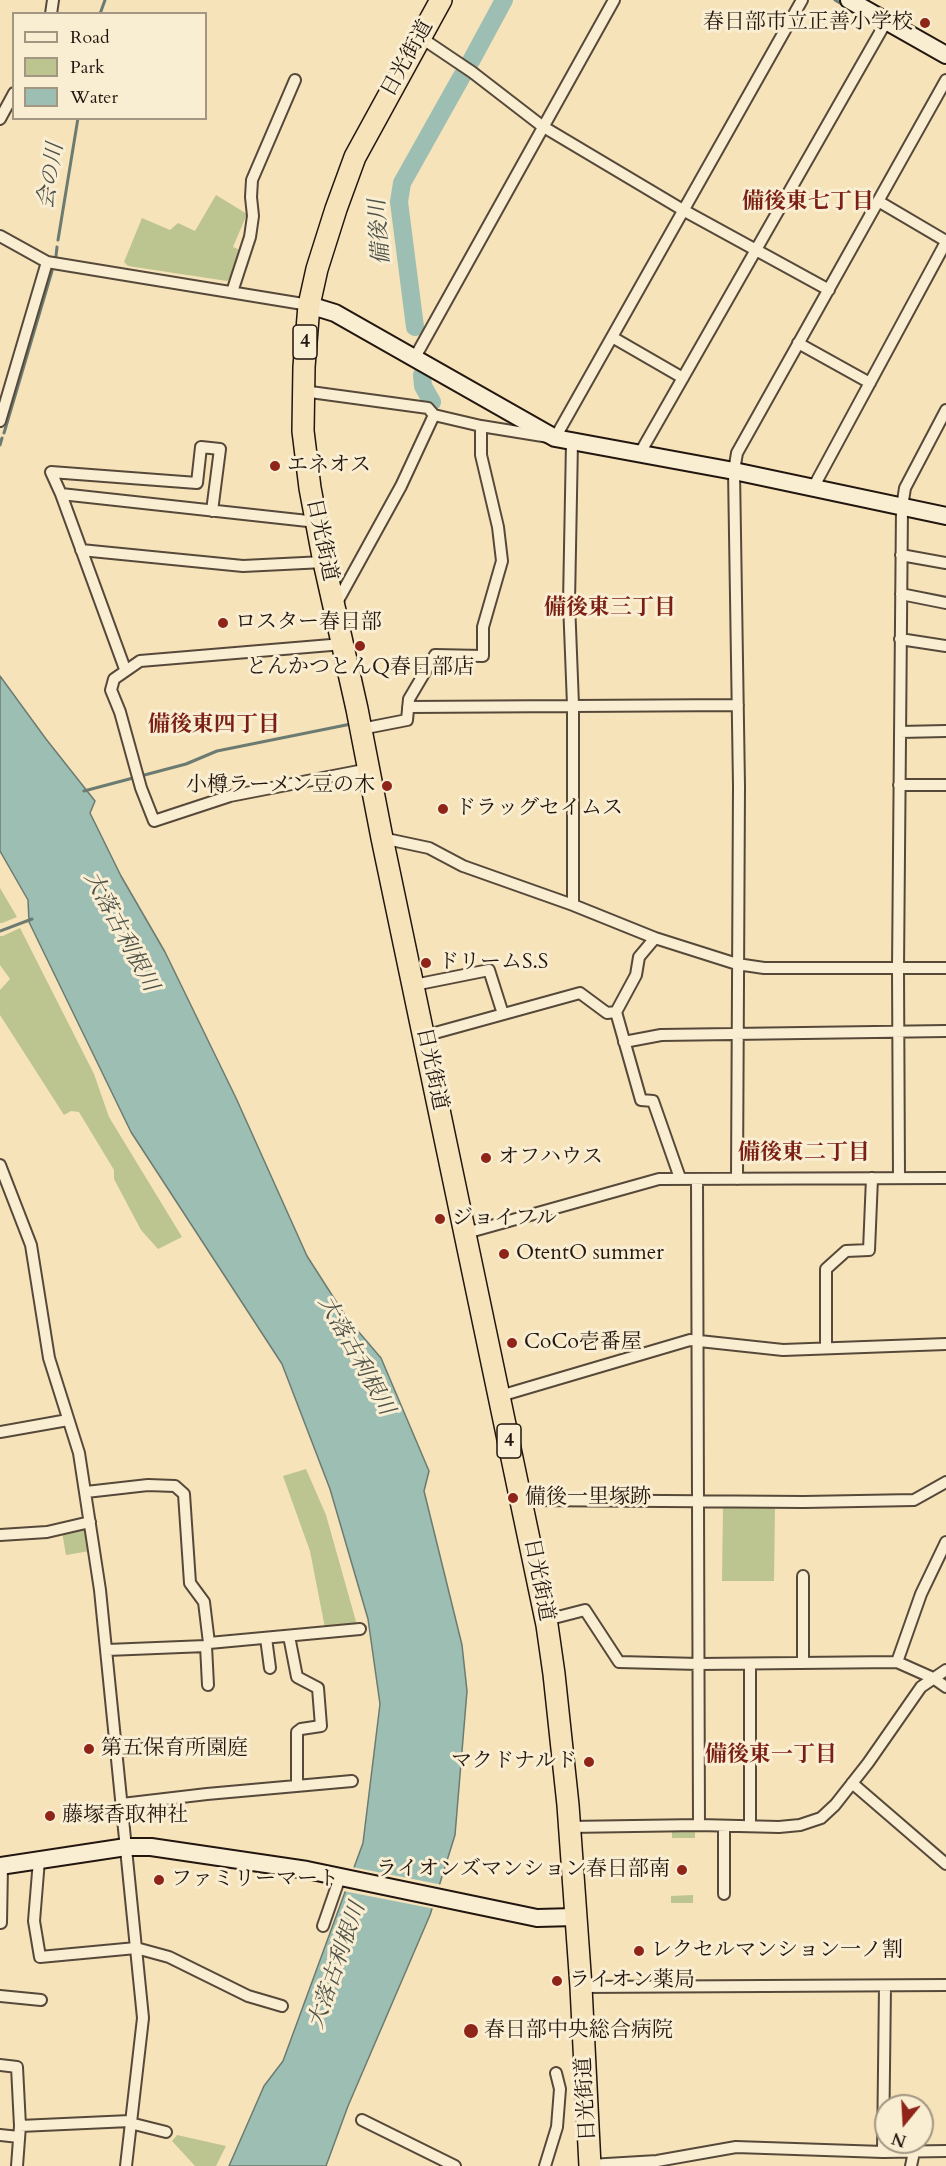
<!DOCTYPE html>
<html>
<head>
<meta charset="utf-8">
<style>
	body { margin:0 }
	#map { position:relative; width:946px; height:2166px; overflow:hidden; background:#f6e3ba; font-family:Cardo,serif }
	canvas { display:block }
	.legend { position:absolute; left:12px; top:12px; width:195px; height:108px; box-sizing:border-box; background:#f9edd2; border:2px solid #a39784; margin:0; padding:8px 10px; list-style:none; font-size:18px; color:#22160f }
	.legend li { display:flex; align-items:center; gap:12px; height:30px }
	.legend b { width:30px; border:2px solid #a39784 }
	.north { position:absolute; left:874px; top:2094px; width:60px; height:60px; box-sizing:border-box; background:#f9edd2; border:2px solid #a39784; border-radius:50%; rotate:198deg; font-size:16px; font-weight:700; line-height:24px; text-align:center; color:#22160f }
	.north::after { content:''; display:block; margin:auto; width:21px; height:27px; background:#8f2418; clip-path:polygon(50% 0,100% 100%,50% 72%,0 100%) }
</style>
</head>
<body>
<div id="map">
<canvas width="946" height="2166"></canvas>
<ul class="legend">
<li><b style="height:8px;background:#f9edd2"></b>Road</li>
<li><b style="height:16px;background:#bcc490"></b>Park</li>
<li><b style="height:16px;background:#9dbeb3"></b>Water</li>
</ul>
<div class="north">N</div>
</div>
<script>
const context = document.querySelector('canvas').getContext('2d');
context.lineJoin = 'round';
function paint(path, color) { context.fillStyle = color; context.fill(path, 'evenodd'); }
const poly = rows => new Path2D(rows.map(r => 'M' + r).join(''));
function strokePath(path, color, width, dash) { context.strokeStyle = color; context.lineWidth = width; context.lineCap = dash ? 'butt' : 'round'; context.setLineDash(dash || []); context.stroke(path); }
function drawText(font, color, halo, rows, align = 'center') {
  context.font = font + ' Cardo,"Noto Serif JP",serif'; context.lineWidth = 6; context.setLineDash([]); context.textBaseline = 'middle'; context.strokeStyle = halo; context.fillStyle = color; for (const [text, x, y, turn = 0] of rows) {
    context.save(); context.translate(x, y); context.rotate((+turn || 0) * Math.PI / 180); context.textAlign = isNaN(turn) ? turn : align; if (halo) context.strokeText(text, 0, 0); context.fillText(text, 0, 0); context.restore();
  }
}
const green = poly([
	[216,195,247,214,233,247,240,250,231,278,227,281,128,266,124,262,142,218,170,230,178,223,195,231],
	[0,888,17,917,2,923,0,923],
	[20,928,94,1074,109,1117,182,1237,158,1249,141,1230,114,1179,114,1170,79,1112,71,1111,64,1115,0,1015,0,990,10,979,0,965,0,936,3,936],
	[306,1469,326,1515,357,1625,325,1628,310,1551,283,1476],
	[723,1506,775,1507,774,1581,722,1581],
	[84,1527,87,1530,90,1551,66,1555,62,1532],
	[695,1830,695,1838,672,1838,672,1831],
	[693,1895,693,1903,671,1903,671,1896],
	[177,2135,226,2146,216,2166,195,2166,172,2141]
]);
const water = poly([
	[0,676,46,739,95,801,90,813,121,876,165,952,236,1098,307,1256,346,1317,381,1358,429,1471,424,1491,462,1645,467,1691,455,1835,430,1915,348,2106,326,2166,229,2166,264,2086,283,2061,363,1843,380,1704,368,1619,330,1489,282,1364,131,1132,29,922,28,900,0,851,0,676]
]);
const pier = poly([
	[352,1867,443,1885,435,1909,343,1891]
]);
const stream = poly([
	[835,0,845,6],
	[100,14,105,0],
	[58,240,78,118],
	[56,256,57,247],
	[4,433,52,271],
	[0,445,2,438],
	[84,791,186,764,217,751,351,724],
	[0,931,32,919]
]);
const river = poly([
	[471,61,504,0],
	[415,327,399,202,402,183,462,76],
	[422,375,423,386,432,402]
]);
const street = poly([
	[51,14,53,0],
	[420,37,472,72,542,126,683,210,829,290],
	[0,119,14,93],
	[878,201,946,241],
	[0,236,47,262,309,305],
	[232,292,250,237,253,216,251,197,252,180,295,80],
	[612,337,683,378],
	[798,343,870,383],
	[414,359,614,0],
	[303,391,428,408,434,415,481,426,555,438,802,0],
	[0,421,47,262],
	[572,442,569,602,573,705,573,905],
	[640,453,886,22],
	[813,488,946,242],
	[61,494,317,522],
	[81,550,243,566,324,562],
	[901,555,946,563],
	[901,594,946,603],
	[336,604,401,486,434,415],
	[900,639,946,646],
	[343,644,140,661,114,679,111,690,120,712,141,788,154,821,230,796,369,769],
	[125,669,61,494,51,472,197,483,201,447,220,449,212,511],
	[408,707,738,705],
	[361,729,407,720,409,699,435,655,483,656,483,627,502,561,498,527,481,455,481,426],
	[900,732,946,731],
	[899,785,946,785],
	[382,838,429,848,463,866,573,905,655,938,737,964,764,968,946,968],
	[655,938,639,957,636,975,616,1012,641,1100,653,1101,680,1178],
	[414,985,489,970,503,1014],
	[424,1036,580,993,607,1013,616,1012],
	[624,1042,661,1035,946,1031],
	[0,1165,31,1245,49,1358,79,1453,100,1590,143,2018,126,2166],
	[899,1178,898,969,902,507,905,488,946,410],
	[697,1179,699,1825],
	[737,1179,739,786,734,471,737,453,946,80],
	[466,1233,659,1179,946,1178],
	[826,1347,826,1269,846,1251,869,1250,872,1178],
	[500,1396,690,1340,783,1350,946,1344],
	[0,1432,68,1420],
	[86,1492,148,1485,175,1486,184,1494,190,1583,204,1602,209,1643],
	[522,1500,804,1502,914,1500,946,1482],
	[0,1535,47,1532,90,1522],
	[546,1620,585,1610,619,1662,699,1664,897,1662,933,1678,946,1687],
	[289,1636,297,1677,318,1688,321,1726,301,1729,297,1732,297,1786],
	[266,1638,270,1668],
	[206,1646,208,1685],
	[107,1650,206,1646,209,1643,360,1629],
	[897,1662,921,1594,946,1542],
	[803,1663,803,1576],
	[117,1751,171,1746],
	[852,1783,946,1864],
	[122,1804,207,1794,352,1781],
	[724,1826,724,1894],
	[750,1826,750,1664],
	[569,1827,699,1825,779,1827,800,1825,821,1818,835,1805,868,1763,921,1687,946,1670],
	[39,1860,34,1921,40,1957,136,1948,169,1957,248,1996,282,2006],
	[1,1923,2,1866],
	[323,1926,340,1877],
	[581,1987,946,1985],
	[0,1996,41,2000],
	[0,2065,17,2067,20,2126,17,2166],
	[362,2120,455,2166],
	[130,2123,166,2132],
	[20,2126,130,2121],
	[0,2135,19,2137],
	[883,2152,885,1986],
	[590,2165,657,2161,736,2147,883,2152,946,2151],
	[545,2166,557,2127,560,2089,556,2073],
	[911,2166,914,2152]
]);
const secondary = poly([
	[849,0,946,55],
	[309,305,335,313,555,438,734,471,946,516],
	[0,1866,126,1847,151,1847,307,1870,537,1918,575,1917]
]);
const highway = poly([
	[441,0,355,157,336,209,317,269,309,305,304,367,303,431,310,488,324,562,357,709,382,838,547,1625,554,1674,568,1805,581,1987,590,2166]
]);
const markers = [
	[925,23,6,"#8f2418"],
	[275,466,6,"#8f2418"],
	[223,623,6,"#8f2418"],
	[360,646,6,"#8f2418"],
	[387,786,6,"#8f2418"],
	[443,809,6,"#8f2418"],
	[426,963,6,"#8f2418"],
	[486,1158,6,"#8f2418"],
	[440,1219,6,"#8f2418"],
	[504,1254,6,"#8f2418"],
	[512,1343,6,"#8f2418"],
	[513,1498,6,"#8f2418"],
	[89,1749,6,"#8f2418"],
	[589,1762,6,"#8f2418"],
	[50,1816,6,"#8f2418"],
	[682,1870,6,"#8f2418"],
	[159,1880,6,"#8f2418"],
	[639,1951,6,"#8f2418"],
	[557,1981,6,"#8f2418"],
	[471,2031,8,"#8f2418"]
];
const shields = [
	[305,342,24],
	[509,1441,24]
];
const shieldNames = [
	["4",305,342],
	["4",509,1441]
];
const poiNames = [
	["春日部市立正善小学校",913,23,"right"],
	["エネオス",287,466],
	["ロスター春日部",235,623],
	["とんかつとんQ春日部店",360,668,"center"],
	["小樽ラーメン豆の木",375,786,"right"],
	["ドラッグセイムス",455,809],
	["ドリームS.S",438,963],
	["オフハウス",498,1158],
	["ジョイフル",452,1219],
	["OtentO summer",516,1254],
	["CoCo壱番屋",524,1343],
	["備後一里塚跡",525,1498],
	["第五保育所園庭",101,1749],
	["マクドナルド",577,1762,"right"],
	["藤塚香取神社",62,1816],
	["ライオンズマンション春日部南",670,1870,"right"],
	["ファミリーマート",171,1880],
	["レクセルマンション一ノ割",651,1951],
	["ライオン薬局",569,1981],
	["春日部中央総合病院",484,2031]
];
const streetNames = [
	["日光街道",408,59,-61],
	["日光街道",321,540,78],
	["日光街道",431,1069,78],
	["日光街道",538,1580,79],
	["日光街道",587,2099,-93]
];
const waterNames = [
	["会の川",52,176,-81],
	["備後川",381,232,-94],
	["大落古利根川",120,932,62],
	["大落古利根川",355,1356,61],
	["大落古利根川",338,1966,-71]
];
const neighbourhoodNames = [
	["備後東七丁目",808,203],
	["備後東三丁目",610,609],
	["備後東四丁目",214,726],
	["備後東二丁目",804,1154],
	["備後東一丁目",771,1756]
];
paint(green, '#bcc490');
paint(water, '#9dbeb3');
strokePath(water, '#6c7b71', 1.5);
paint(pier, '#f6e3ba');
strokePath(stream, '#6c7b71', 3);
strokePath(river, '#9dbeb3', 18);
strokePath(street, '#57493a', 14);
strokePath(secondary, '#22160f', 20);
strokePath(highway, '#22160f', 24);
strokePath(street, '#f9edd2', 10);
strokePath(secondary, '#f9edd2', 16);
strokePath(highway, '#f6e3ba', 21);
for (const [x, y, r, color] of markers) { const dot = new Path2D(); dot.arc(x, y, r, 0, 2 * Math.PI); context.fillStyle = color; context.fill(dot); strokePath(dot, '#f9edd2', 2); }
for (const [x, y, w] of shields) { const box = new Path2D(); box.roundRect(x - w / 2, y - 17, w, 34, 4.5); context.fillStyle = '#f9edd2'; context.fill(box); strokePath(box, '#22160f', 1.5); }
drawText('bold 20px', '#22160f', null, shieldNames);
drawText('21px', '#22160f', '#f9edd2', poiNames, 'left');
drawText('21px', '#22160f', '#f9edd2', streetNames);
drawText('italic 22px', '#4d5148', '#f9edd2', waterNames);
drawText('bold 22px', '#7a1f14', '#f9edd2', neighbourhoodNames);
</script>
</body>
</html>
